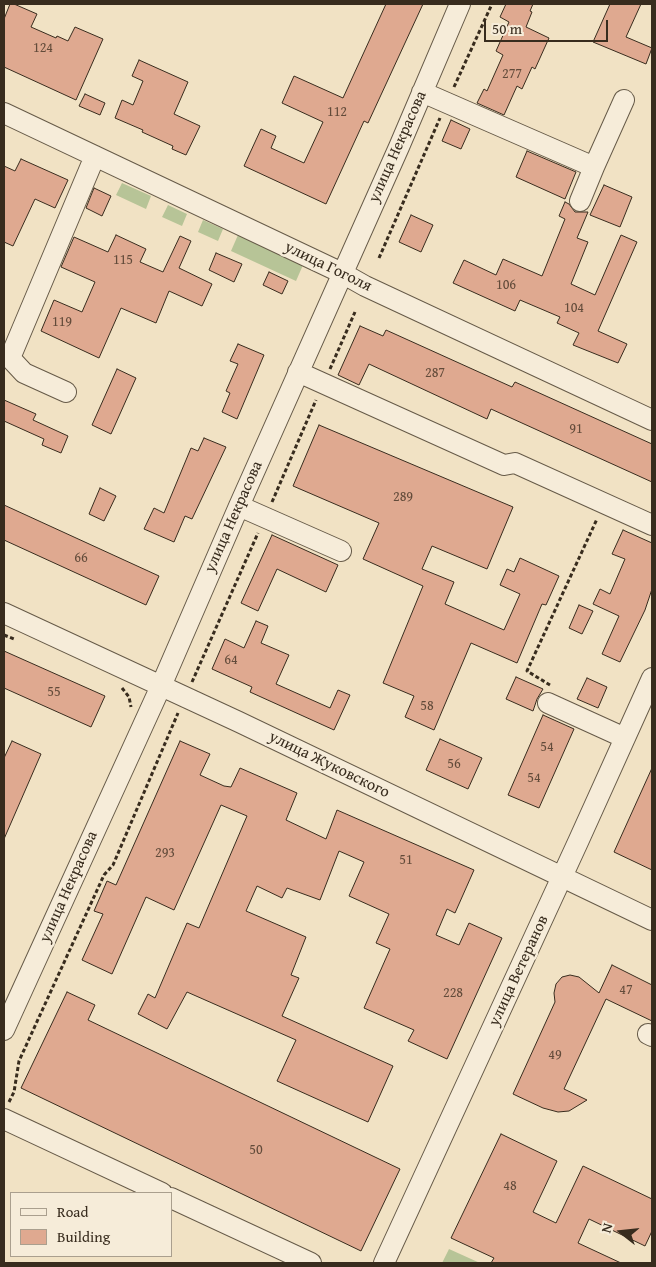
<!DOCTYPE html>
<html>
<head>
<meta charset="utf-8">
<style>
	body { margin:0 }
	#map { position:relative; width:656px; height:1267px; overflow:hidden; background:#f1e2c4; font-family:"Gentium Book Plus",serif }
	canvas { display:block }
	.frame { position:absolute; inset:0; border:5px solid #382c1e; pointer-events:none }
	.legend { position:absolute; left:10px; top:1192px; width:162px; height:65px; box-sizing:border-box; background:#f6ecd9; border:1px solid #aa9f8e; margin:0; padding:6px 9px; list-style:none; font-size:15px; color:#382c1e }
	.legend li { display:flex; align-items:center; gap:10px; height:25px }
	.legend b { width:25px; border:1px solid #aa9f8e }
	.north { position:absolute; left:596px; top:1207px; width:50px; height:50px; -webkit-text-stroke:4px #f6ecd9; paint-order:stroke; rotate:286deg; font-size:14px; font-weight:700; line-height:20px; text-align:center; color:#382c1e }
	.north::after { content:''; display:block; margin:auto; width:18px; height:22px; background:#382c1e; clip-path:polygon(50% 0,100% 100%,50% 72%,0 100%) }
	.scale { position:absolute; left:484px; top:20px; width:124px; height:22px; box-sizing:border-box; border:2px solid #382c1e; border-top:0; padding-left:6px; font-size:15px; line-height:18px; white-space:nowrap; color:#382c1e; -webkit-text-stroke:4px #f6ecd9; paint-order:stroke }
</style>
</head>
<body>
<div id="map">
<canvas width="656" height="1267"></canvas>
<div class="frame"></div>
<ul class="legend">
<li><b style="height:6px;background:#f6ecd9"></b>Road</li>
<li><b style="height:14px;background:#dfa990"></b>Building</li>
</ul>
<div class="north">N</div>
<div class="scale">50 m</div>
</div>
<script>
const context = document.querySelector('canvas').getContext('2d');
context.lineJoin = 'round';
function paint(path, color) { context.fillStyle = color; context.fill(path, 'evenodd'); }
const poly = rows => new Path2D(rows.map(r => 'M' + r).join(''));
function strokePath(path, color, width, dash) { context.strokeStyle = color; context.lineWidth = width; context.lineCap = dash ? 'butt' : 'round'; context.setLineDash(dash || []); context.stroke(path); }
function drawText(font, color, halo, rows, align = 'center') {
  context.font = font + ' "Gentium Book Plus",serif'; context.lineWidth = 5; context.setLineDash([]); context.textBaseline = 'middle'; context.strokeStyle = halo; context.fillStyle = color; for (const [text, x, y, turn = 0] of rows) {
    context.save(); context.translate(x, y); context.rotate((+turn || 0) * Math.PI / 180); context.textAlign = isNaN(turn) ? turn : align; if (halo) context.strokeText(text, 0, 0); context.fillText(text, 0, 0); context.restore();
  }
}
const green = poly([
	[122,183,151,196,146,209,116,195],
	[168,205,187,214,182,226,162,217],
	[203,220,223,229,218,241,198,232],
	[238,235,303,265,296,281,231,251],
	[449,1249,480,1263,442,1263]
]);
const building = poly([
	[10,4,14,4,37,14,31,27,56,38,57,36,68,41,75,27,103,39,76,100,4,67,4,19,10,4],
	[386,4,423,4,368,123,364,121,326,204,244,166,261,129,276,136,271,148,304,163,323,122,282,103,294,76,343,98,386,4],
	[506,4,533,4,530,11,532,12,526,27,549,38,535,69,532,67,522,89,517,86,504,115,477,103,484,89,487,91,503,55,496,51,509,22,500,17,506,4],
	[610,4,641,4,626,37,652,48,646,64,593,42,610,4],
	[139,60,188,82,174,114,200,126,186,155,172,149,173,146,142,132,143,130,115,118,122,100,133,105,143,81,132,76,139,60],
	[85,94,105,103,100,115,79,106,85,94],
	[451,120,470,129,461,149,442,141,451,120],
	[527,151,576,172,565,199,516,177,527,151],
	[21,159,68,180,55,208,35,199,13,246,4,242,4,166,15,171,21,159],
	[604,185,632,197,620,227,590,215,604,185],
	[94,188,111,196,102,216,86,208,94,188],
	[565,202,569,204,575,212,588,212,577,238,588,242,571,284,595,295,621,235,637,242,598,331,627,344,618,363,573,345,579,333,557,323,560,317,520,300,515,311,453,283,464,260,496,275,503,259,542,276,565,219,559,216,565,202],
	[411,215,433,225,421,252,399,242,411,215],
	[116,235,146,249,140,262,163,272,180,236,191,241,179,268,212,284,202,306,169,291,156,323,121,308,99,358,41,331,54,300,82,312,95,282,61,267,74,237,108,252,116,235],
	[216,253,242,264,234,282,209,270,216,253],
	[269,272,288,281,282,294,263,285,269,272],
	[360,326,383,336,386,330,512,387,515,382,652,444,652,482,491,409,487,419,369,364,359,385,338,375,360,326],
	[238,344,264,355,237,419,222,412,230,393,226,391,238,364,230,361,238,344],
	[117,369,136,378,111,434,92,425,117,369],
	[4,400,36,414,33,420,68,436,61,453,42,445,44,439,4,421,4,400],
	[319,425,513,507,487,569,432,546,422,569,454,582,445,604,504,630,520,594,500,585,507,569,514,572,520,558,559,576,546,605,542,604,517,663,471,643,434,730,405,717,414,696,383,683,423,586,363,559,379,523,293,486,319,425],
	[204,438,226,447,192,519,185,516,174,542,144,529,154,508,164,513,191,448,198,451,204,438],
	[100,488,116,496,104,521,89,514,100,488],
	[4,505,159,576,146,605,4,540,4,505],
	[623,530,652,543,652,589,645,610,620,662,602,654,619,616,593,604,600,589,610,594,625,559,612,554,623,530],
	[272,535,338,565,326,592,277,569,258,611,241,603,272,535],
	[579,605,593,611,582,634,569,628,579,605],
	[256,621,268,626,261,643,289,655,276,684,330,708,338,690,350,695,334,730,250,692,252,687,212,669,225,639,244,648,256,621],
	[4,651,105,696,91,727,4,688,4,651],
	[516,677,543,689,537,699,533,711,506,699,516,677],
	[587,678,607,687,598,708,577,699,587,678],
	[543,715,574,729,539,808,508,795,543,715],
	[440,739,482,758,468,789,426,770,440,739],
	[12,741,41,754,4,839,4,758,12,741],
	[180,741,210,754,200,775,224,786,231,787,240,768,297,793,286,820,326,839,337,810,474,870,455,913,447,909,436,935,459,945,469,923,502,938,447,1059,408,1041,414,1030,364,1008,390,949,376,943,389,914,349,896,364,862,339,851,320,900,287,888,282,898,257,886,246,911,306,937,291,975,299,978,282,1016,393,1066,368,1122,277,1081,296,1040,187,992,167,1029,138,1014,148,994,155,998,187,923,199,928,247,816,221,805,174,910,146,897,112,974,82,960,103,914,94,911,107,881,116,885,180,741],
	[652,768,652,870,614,852,652,768],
	[612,965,652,985,652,1021,606,999,564,1089,587,1100,569,1111,558,1112,543,1108,513,1094,555,1002,554,993,556,984,562,977,570,975,579,977,599,993,612,965],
	[67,992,95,1005,88,1020,400,1169,361,1251,21,1088,67,992],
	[501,1134,557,1161,533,1212,556,1223,583,1166,652,1199,652,1231,645,1246,589,1219,578,1243,621,1263,491,1263,494,1258,451,1238,501,1134]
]);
const path = poly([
	[454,87,492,4],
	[379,258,440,118],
	[330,369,355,312],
	[272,502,316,400],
	[4,635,14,639],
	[192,682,258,533],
	[550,685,527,671,597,519],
	[122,688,129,697,131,707],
	[9,1102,14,1092,19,1061,104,875,113,865,178,713]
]);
const minor = poly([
	[422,92,594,167,624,100],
	[4,113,342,273,365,286,652,420],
	[580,201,594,167],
	[298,372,504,465,515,463,652,525],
	[66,392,24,373,10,358,95,156],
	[239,506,341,551],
	[4,613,239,722,652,920],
	[548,703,625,738],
	[4,1030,161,686,239,506,399,147,460,4],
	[648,1034,652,1036],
	[4,1119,162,1193],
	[171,1198,311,1263],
	[384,1263,578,842,652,678]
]);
const numberNames = [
	["124",43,48],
	["277",512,74],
	["112",337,112],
	["115",123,260],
	["106",506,285],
	["104",574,308],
	["119",62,322],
	["287",435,373],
	["91",576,429],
	["289",403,497],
	["66",81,558],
	["64",231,660],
	["55",54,692],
	["58",427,706],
	["54",547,747],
	["56",454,764],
	["54",534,778],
	["293",165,853],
	["51",406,860],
	["47",626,990],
	["228",453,993],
	["49",555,1055],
	["50",256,1150],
	["48",510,1186]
];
const streetNames = [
	["улица Некрасова",398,147,-66],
	["улица Гоголя",328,267,26],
	["улица Некрасова",234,517,-66],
	["улица Жуковского",329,765,26],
	["улица Некрасова",69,887,-66],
	["улица Ветеранов",519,971,-65]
];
paint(green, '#b7c497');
paint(building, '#dfa990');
strokePath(building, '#382c1e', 1);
strokePath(minor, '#665a48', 22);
strokePath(path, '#382c1e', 3, [4, 2.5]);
strokePath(minor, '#f6ecd9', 20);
drawText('14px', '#624b3a', null, numberNames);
drawText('16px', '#382c1e', '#f6ecd9', streetNames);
</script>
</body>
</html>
